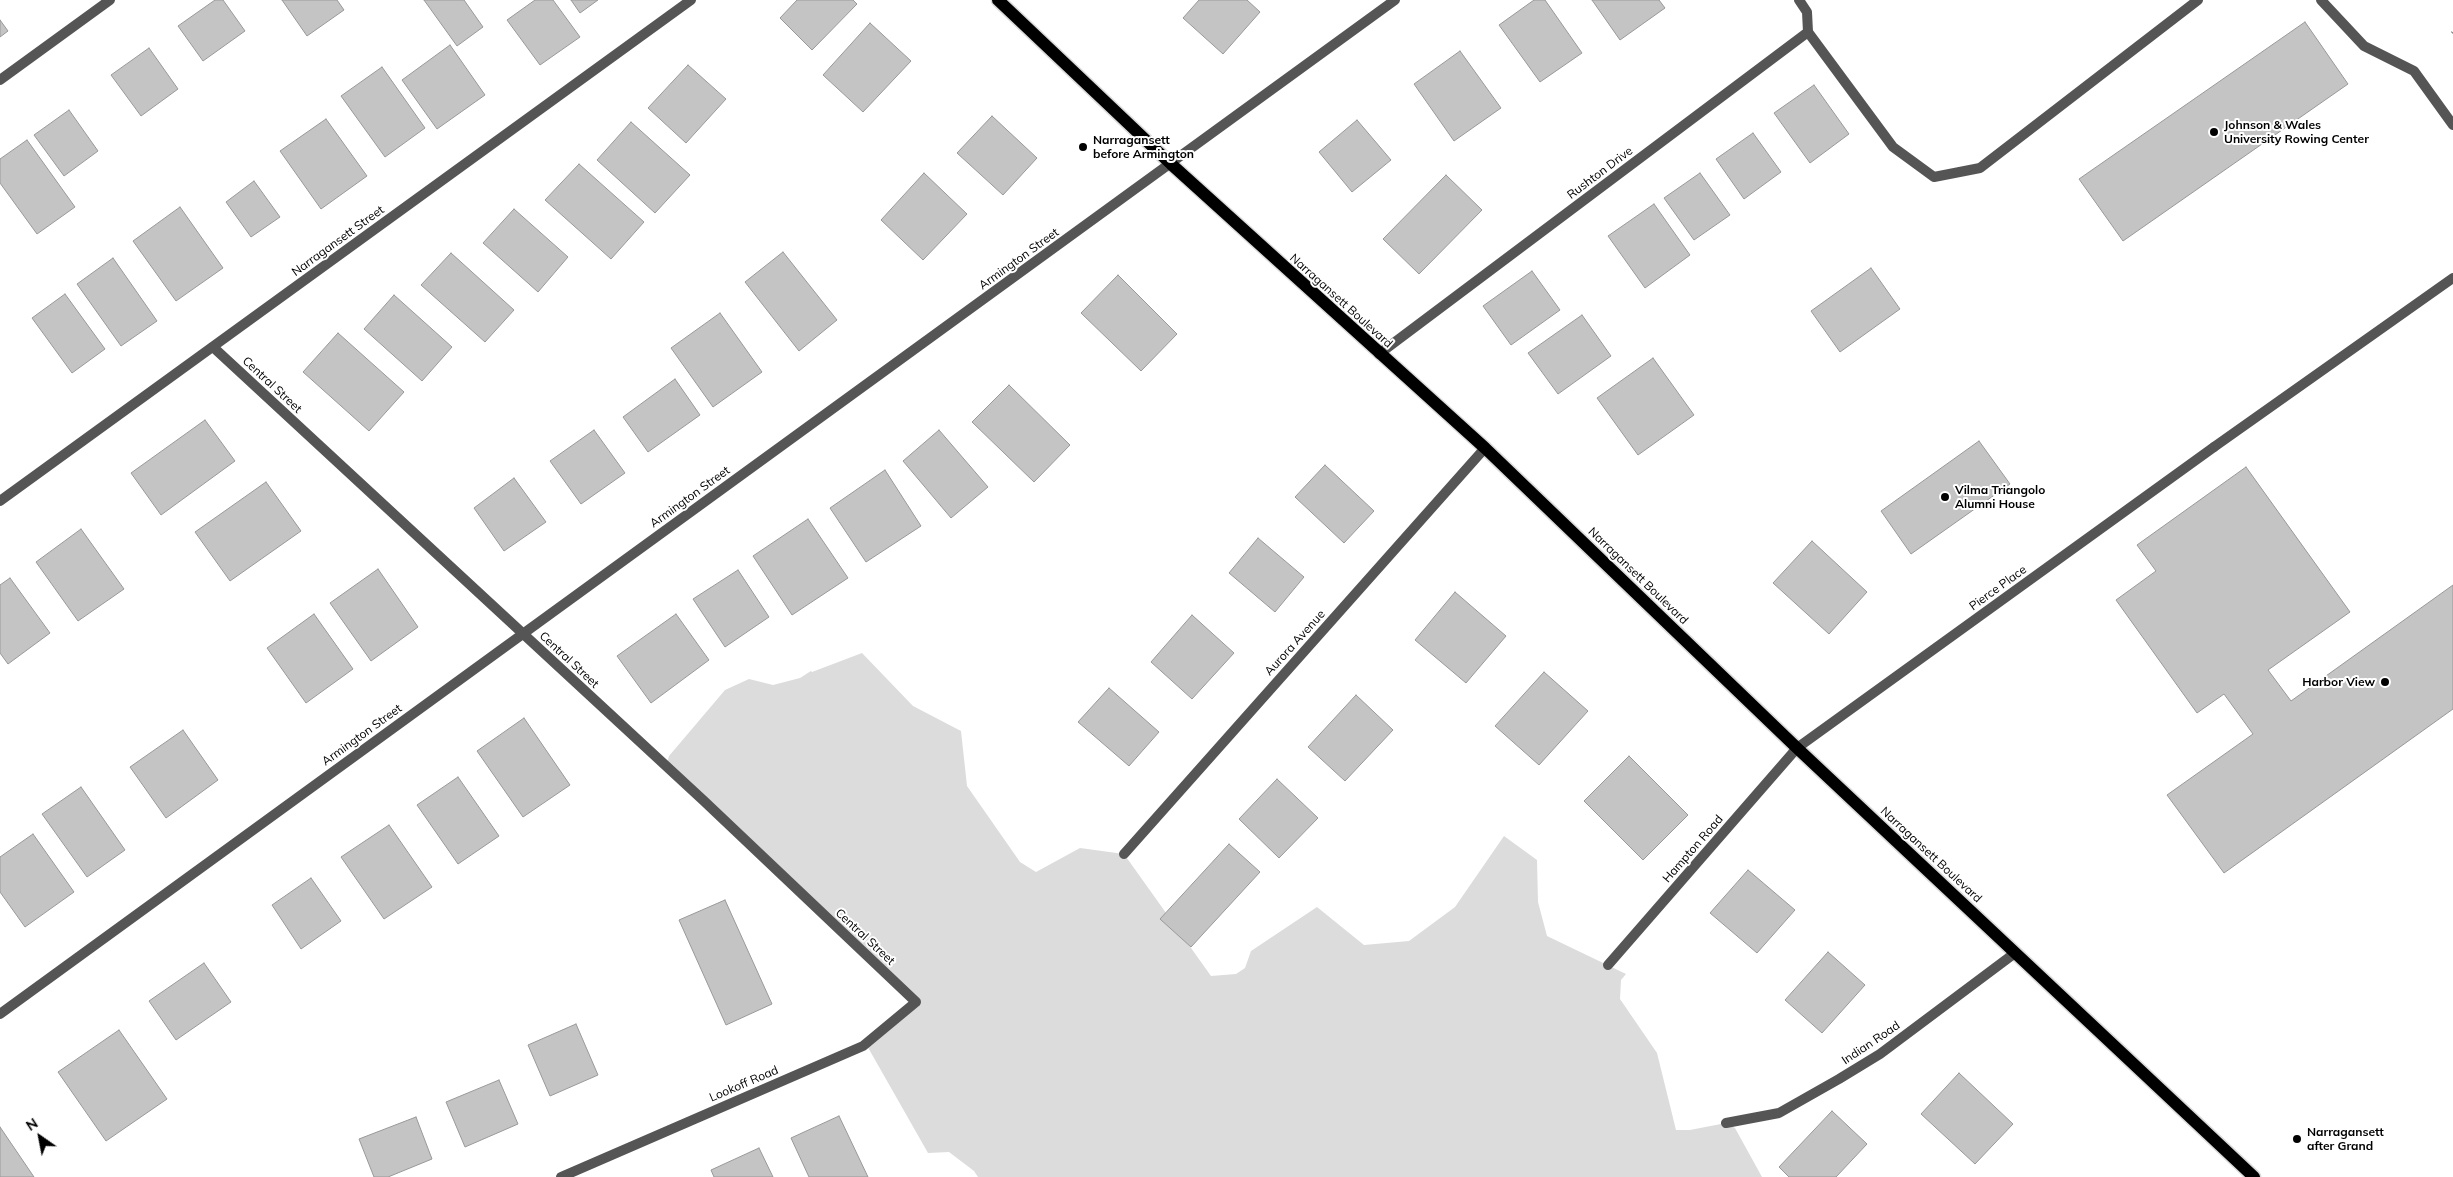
<!DOCTYPE html>
<html>
<head>
<meta charset="utf-8">
<style>
	body { margin:0 }
	#map { position:relative; width:2453px; height:1177px; overflow:hidden; background:#fff; font-family:Mulish,sans-serif }
	canvas { display:block }
	.north { position:absolute; left:15px; top:1112px; width:50px; height:50px; -webkit-text-stroke:4px #fff; paint-order:stroke; rotate:327deg; font-size:14px; font-weight:700; line-height:20px; text-align:center; color:#000 }
	.north::after { content:''; display:block; margin:auto; width:18px; height:22px; background:#000; clip-path:polygon(50% 0,100% 100%,50% 72%,0 100%) }
</style>
</head>
<body>
<div id="map">
<canvas width="2453" height="1177"></canvas>
<div class="north">N</div>
</div>
<script>
const context = document.querySelector('canvas').getContext('2d');
context.lineJoin = 'round';
function paint(path, color) { context.fillStyle = color; context.fill(path, 'evenodd'); }
const poly = rows => new Path2D(rows.map(r => 'M' + r).join(''));
function strokePath(path, color, width, dash) { context.strokeStyle = color; context.lineWidth = width; context.lineCap = dash ? 'butt' : 'round'; context.setLineDash(dash || []); context.stroke(path); }
function drawText(font, color, halo, rows, align = 'center') {
  context.font = font + ' Mulish,sans-serif'; context.lineWidth = 4; context.setLineDash([]); context.textBaseline = 'middle'; context.strokeStyle = halo; context.fillStyle = color; for (const [text, x, y, turn = 0] of rows) {
    context.save(); context.translate(x, y); context.rotate((+turn || 0) * Math.PI / 180); context.textAlign = isNaN(turn) ? turn : align; if (halo) context.strokeText(text, 0, 0); context.fillText(text, 0, 0); context.restore();
  }
}
const green = poly([
	[862,653,913,706,961,731,967,786,1020,862,1036,872,1080,848,1124,854,1211,976,1236,974,1245,968,1251,951,1317,907,1364,945,1409,941,1455,907,1504,836,1537,860,1538,902,1547,936,1626,974,1621,980,1620,999,1657,1053,1676,1130,1690,1130,1726,1123,1735,1128,1762,1177,978,1177,974,1171,949,1152,928,1153,866,1044,916,1002,667,764,669,756,725,690,749,679,773,685,800,678,811,671,812,672]
]);
const building = poly([
	[215,0,223,0,245,31,203,61,178,26,215,0],
	[282,0,337,0,344,10,307,36,282,0],
	[424,0,464,0,483,27,457,46,424,0],
	[535,0,553,0,580,37,540,65,507,20,535,0],
	[571,0,598,0,580,13,571,0],
	[797,0,853,0,857,4,812,50,780,18,797,0],
	[1199,0,1247,0,1260,12,1223,54,1183,18,1199,0],
	[1534,0,1545,0,1582,53,1540,82,1499,25,1534,0],
	[1592,0,1659,0,1665,8,1620,40,1592,0],
	[0,20,8,31,0,37,0,20],
	[2305,22,2348,84,2123,241,2079,179,2305,22],
	[870,23,911,61,863,112,823,75,870,23],
	[450,45,485,95,437,129,402,80,450,45],
	[149,48,178,89,141,116,111,75,149,48],
	[1460,51,1501,108,1454,141,1414,84,1460,51],
	[688,65,726,99,686,143,648,108,688,65],
	[382,67,425,128,385,157,341,96,382,67],
	[1814,85,1849,134,1810,163,1774,113,1814,85],
	[69,110,98,151,64,176,34,135,69,110],
	[992,116,1037,158,1003,195,957,153,992,116],
	[326,119,367,176,321,209,280,151,326,119],
	[1357,120,1391,160,1352,192,1319,152,1357,120],
	[631,122,690,175,655,213,597,160,631,122],
	[1753,133,1781,172,1744,199,1716,159,1753,133],
	[27,140,75,207,37,234,0,183,0,159,27,140],
	[579,164,644,222,611,259,545,200,579,164],
	[924,173,967,214,923,260,881,220,924,173],
	[1700,173,1730,215,1694,240,1664,198,1700,173],
	[1446,175,1482,210,1419,274,1383,239,1446,175],
	[254,181,280,217,251,237,226,202,254,181],
	[1654,204,1690,255,1645,288,1608,236,1654,204],
	[180,207,223,268,176,301,133,241,180,207],
	[514,209,568,257,538,292,483,243,514,209],
	[783,252,837,320,799,351,745,282,783,252],
	[451,253,514,310,485,342,421,285,451,253],
	[113,258,157,321,121,346,77,284,113,258],
	[1871,268,1900,309,1840,352,1811,311,1871,268],
	[1532,271,1560,310,1511,345,1483,306,1532,271],
	[1118,275,1177,334,1141,371,1081,313,1118,275],
	[65,294,105,349,72,373,32,318,65,294],
	[394,295,452,347,422,381,364,329,394,295],
	[720,313,762,372,713,407,671,348,720,313],
	[1582,315,1611,356,1558,394,1528,353,1582,315],
	[338,333,404,392,369,431,303,372,338,333],
	[1653,358,1694,415,1638,455,1597,398,1653,358],
	[675,379,700,415,648,452,623,417,675,379],
	[1009,385,1070,445,1034,482,972,422,1009,385],
	[205,420,235,461,161,515,131,473,205,420],
	[594,430,625,473,581,504,550,461,594,430],
	[939,430,988,487,951,518,903,461,939,430],
	[1979,441,2010,484,1911,554,1881,511,1979,441],
	[1325,465,1374,511,1344,543,1295,497,1325,465],
	[2246,467,2350,612,2268,670,2291,701,2453,585,2453,709,2224,873,2167,795,2253,734,2224,694,2197,713,2116,600,2156,571,2137,545,2246,467],
	[885,470,921,526,866,562,830,508,885,470],
	[514,478,546,522,504,551,474,508,514,478],
	[266,482,301,531,230,581,195,532,266,482],
	[808,519,848,578,792,615,753,556,808,519],
	[81,529,124,589,78,621,36,562,81,529],
	[1258,538,1304,577,1275,612,1229,573,1258,538],
	[1812,541,1867,592,1829,634,1773,583,1812,541],
	[378,569,418,627,371,661,330,603,378,569],
	[738,570,769,617,725,647,693,599,738,570],
	[10,578,50,633,8,664,0,653,0,585,10,578],
	[1455,592,1506,636,1466,683,1415,640,1455,592],
	[314,614,353,669,306,703,267,648,314,614],
	[676,614,709,660,651,703,617,656,676,614],
	[1192,615,1234,653,1192,699,1151,662,1192,615],
	[1544,672,1588,711,1539,765,1495,726,1544,672],
	[1109,688,1159,732,1129,766,1078,722,1109,688],
	[1356,695,1393,730,1345,781,1308,747,1356,695],
	[524,718,570,785,523,817,477,751,524,718],
	[183,730,218,780,166,818,130,767,183,730],
	[1629,756,1688,815,1643,860,1584,801,1629,756],
	[458,777,499,836,458,864,417,805,458,777],
	[1277,779,1318,818,1279,858,1239,819,1277,779],
	[81,787,125,850,87,877,42,814,81,787],
	[389,825,432,887,384,919,341,857,389,825],
	[33,834,74,892,25,927,0,892,0,857,33,834],
	[1229,844,1260,872,1191,947,1160,919,1229,844],
	[1748,870,1795,910,1757,953,1710,913,1748,870],
	[311,878,341,921,301,949,272,905,311,878],
	[725,900,772,1004,726,1025,679,920,725,900],
	[1828,952,1865,985,1822,1033,1785,1000,1828,952],
	[204,963,231,1002,176,1040,149,1001,204,963],
	[576,1024,598,1075,550,1096,528,1045,576,1024],
	[119,1030,167,1099,106,1141,58,1072,119,1030],
	[1959,1073,2013,1124,1975,1164,1921,1114,1959,1073],
	[499,1080,518,1124,465,1147,446,1102,499,1080],
	[1832,1111,1867,1144,1836,1177,1789,1177,1779,1167,1832,1111],
	[839,1116,868,1177,809,1177,791,1138,839,1116],
	[416,1117,432,1159,388,1177,374,1177,359,1139,416,1117],
	[0,1127,34,1177,0,1177,0,1127],
	[759,1148,773,1177,714,1177,711,1170,759,1148]
]);
const path = poly([
	[2452,33,2453,32]
]);
const lane = poly([
	[2321,0,2364,46,2414,71,2453,125],
	[1808,32,1893,147,1934,177,1980,168,2198,0],
	[2214,447,2453,278]
]);
const street = poly([
	[0,80,110,0],
	[213,347,704,801,916,1002,863,1046,561,1177],
	[1379,354,1808,32,1807,12,1799,0],
	[0,501,691,0],
	[1124,854,1485,448],
	[1608,965,1797,748,2214,447],
	[0,1014,1395,0],
	[1726,1123,1779,1113,1839,1079,1880,1054,2015,953]
]);
const primary = poly([
	[998,0,1171,164,1485,448,1797,748,2254,1177]
]);
const markers = [
	[2214,132,5,"#000"],
	[1083,147,5,"#000"],
	[1945,497,5,"#000"],
	[2385,682,5,"#000"],
	[2297,1139,5,"#000"]
];
const poiNames = [
	["Johnson & Wales",2224,125],
	["University Rowing Center",2224,139],
	["Narragansett",1093,140],
	["before Armington",1093,154],
	["Vilma Triangolo",1955,490],
	["Alumni House",1955,504],
	["Harbor View",2375,682,"right"],
	["Narragansett",2307,1132],
	["after Grand",2307,1146]
];
const streetNames = [
	["Rushton Drive",1600,173,-37],
	["Narragansett Street",338,241,-36],
	["Armington Street",1019,259,-36],
	["Narragansett Boulevard",1341,301,42],
	["Central Street",272,385,43],
	["Armington Street",690,497,-36],
	["Narragansett Boulevard",1638,576,44],
	["Pierce Place",1998,588,-36],
	["Aurora Avenue",1295,643,-48],
	["Central Street",569,660,43],
	["Armington Street",362,735,-36],
	["Hampton Road",1693,849,-49],
	["Narragansett Boulevard",1931,855,43],
	["Central Street",865,937,43],
	["Indian Road",1871,1043,-34],
	["Lookoff Road",744,1084,-23]
];
paint(green, '#dcdcdc');
paint(building, '#c4c4c4');
strokePath(building, '#999', 1);
strokePath(primary, '#dbdbdb', 15);
strokePath(path, '#777', 3, [1, 2.5]);
strokePath(lane, '#555', 10);
strokePath(street, '#555', 10);
strokePath(primary, '#000', 12);
for (const [x, y, r, color] of markers) { const dot = new Path2D(); dot.arc(x, y, r, 0, 2 * Math.PI); context.fillStyle = color; context.fill(dot); strokePath(dot, '#fff', 2); }
drawText('bold 12px', '#000', '#fff', poiNames, 'left');
drawText('12px', '#000', '#fff', streetNames);
</script>
</body>
</html>
